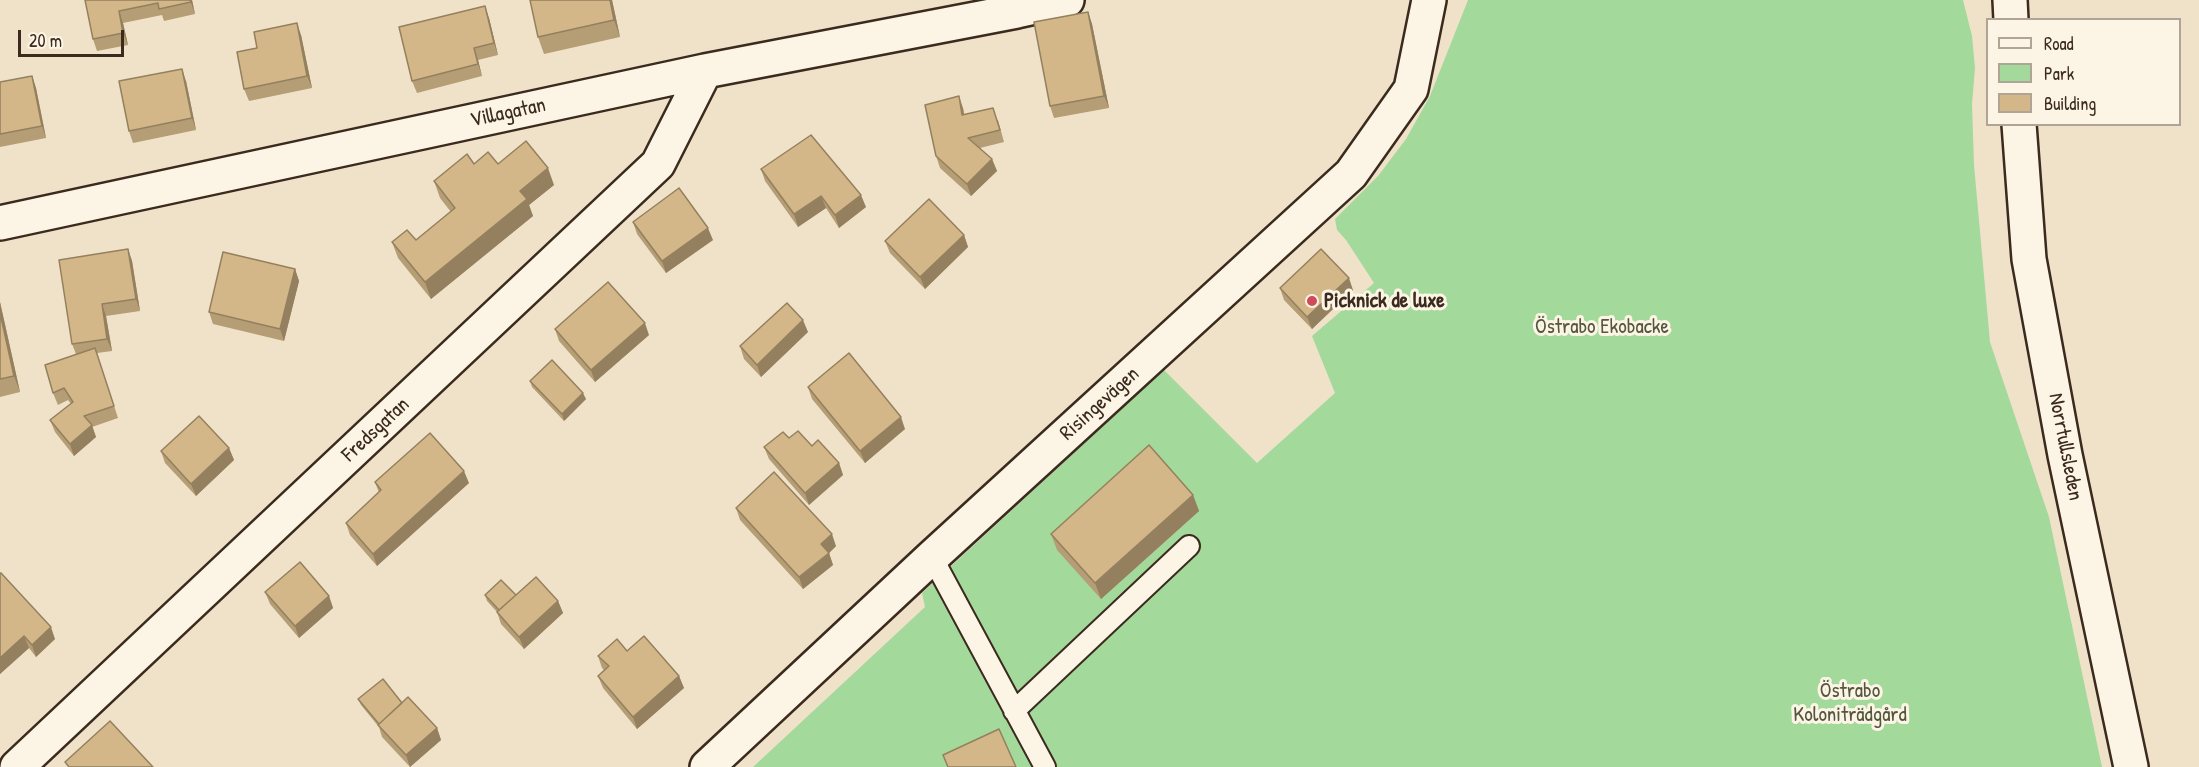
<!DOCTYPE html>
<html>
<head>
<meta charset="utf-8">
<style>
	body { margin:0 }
	#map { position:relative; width:2199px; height:767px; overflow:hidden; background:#f0e2c9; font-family:"Patrick Hand",sans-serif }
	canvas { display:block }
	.legend { position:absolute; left:1986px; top:18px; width:195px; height:108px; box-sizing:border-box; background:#fcf5e5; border:2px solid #afa495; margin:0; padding:8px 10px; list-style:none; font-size:18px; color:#3b2a1e }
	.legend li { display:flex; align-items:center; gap:12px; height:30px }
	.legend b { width:30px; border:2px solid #afa495 }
	.scale { position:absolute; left:18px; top:30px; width:106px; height:27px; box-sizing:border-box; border:3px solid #3b2a1e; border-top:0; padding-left:8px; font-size:18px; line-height:21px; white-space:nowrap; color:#3b2a1e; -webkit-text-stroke:4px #fcf5e5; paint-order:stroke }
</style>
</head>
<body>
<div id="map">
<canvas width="2199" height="767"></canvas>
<ul class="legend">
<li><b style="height:8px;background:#fcf5e5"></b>Road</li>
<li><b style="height:16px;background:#a4d99c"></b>Park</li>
<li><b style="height:16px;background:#d3b788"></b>Building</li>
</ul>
<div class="scale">20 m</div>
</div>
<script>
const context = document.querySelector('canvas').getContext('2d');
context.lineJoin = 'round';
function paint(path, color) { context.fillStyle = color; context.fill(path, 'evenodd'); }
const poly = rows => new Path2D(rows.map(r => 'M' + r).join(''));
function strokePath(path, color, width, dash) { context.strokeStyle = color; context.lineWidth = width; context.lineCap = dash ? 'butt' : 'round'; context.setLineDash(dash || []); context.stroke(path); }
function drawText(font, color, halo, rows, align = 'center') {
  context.font = font + ' "Patrick Hand",sans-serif'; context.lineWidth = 6; context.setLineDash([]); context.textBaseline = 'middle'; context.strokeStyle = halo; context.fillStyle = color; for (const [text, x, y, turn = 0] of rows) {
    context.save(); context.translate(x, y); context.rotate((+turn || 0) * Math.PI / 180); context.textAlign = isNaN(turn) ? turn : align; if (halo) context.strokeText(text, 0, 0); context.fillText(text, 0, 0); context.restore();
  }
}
const green = poly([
	[1468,0,1963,0,1972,36,1975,68,1972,104,1974,165,1990,342,2049,517,2102,767,753,767,925,607,922,593,1164,370,1257,463,1335,393,1312,336,1374,283,1346,240,1337,230,1335,219,1378,176,1406,139,1430,96]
]);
const service = poly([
	[932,557,1045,767],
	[1014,711,1189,546]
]);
const minor = poly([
	[1006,0,1017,11,1067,0],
	[0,223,705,71,1017,11],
	[17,767,658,164,705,71],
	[707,767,932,557,1351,174,1411,89,1429,0]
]);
const secondary = poly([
	[2010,0,2011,20],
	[2019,124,2029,259,2065,455,2131,767]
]);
const wall = poly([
	[85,0,192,0,195,14,164,21,162,15,123,23,128,45,97,51,93,39],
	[612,0,620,37,544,54,538,37],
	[1088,12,1092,24,1109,108,1054,118,1050,106],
	[489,18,498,55,478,60,482,76,417,93,412,81],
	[301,35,312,88,249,101,244,89,257,48],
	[32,76,36,88,46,138,0,147,0,82],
	[186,81,196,130,133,143,129,131],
	[963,108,964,114,998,120,1004,142,980,148,992,159,997,171,971,196,940,168,936,156],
	[498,164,554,185,529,205,533,216,431,299,398,258,392,242,416,240,451,212,440,198,434,181],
	[761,169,866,207,839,228,826,208,798,227,765,181],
	[633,222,713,240,666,273,637,234],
	[964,235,968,247,925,289,890,253,885,241],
	[128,249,132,261,140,311,106,316,112,351,97,353,118,418,92,427,96,437,74,456,55,432,50,420,71,404,68,400,58,405,53,393,76,354,72,344],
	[295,269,299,281,284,341,213,324,209,312],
	[1280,288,1353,290,1312,329,1284,300],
	[0,302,20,392,0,397],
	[555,329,649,335,595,382,559,341],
	[808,332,761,377,744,359,740,346],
	[530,381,586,399,564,421,532,387],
	[808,387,905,429,865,463,812,399],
	[789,438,839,463,843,475,809,505,769,459,764,447],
	[229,448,234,460,196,496,165,463,161,451],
	[375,482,469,483,377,566,350,535,346,523,379,493],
	[1193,495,1199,511,1101,599,1057,550,1051,534],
	[736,508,836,546,829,553,833,565,803,589,740,520],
	[0,573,55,639,36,657,29,648,0,674],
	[265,592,329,596,333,608,299,638,270,604],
	[485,595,516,595,558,601,563,613,524,649,501,624,497,612,487,601],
	[627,651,679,676,684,688,637,729,603,688,598,676,604,670,602,668,598,656],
	[358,699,402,703,437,728,441,740,410,767,382,737,379,727,361,705]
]);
const shadedWall = poly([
	[190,0,192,0,195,14],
	[610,0,612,0,620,37,614,20],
	[485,6,489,18,498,55,494,43],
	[119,11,123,23,128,45,123,33],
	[1088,12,1092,24,1109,108,1104,96],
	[297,23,301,35,312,88,307,76],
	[474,48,478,60,482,76,478,64],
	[182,69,186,81,196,130,192,118],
	[32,76,36,88,46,138,42,126],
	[959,96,963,108,966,127,962,115],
	[992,159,997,171,971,196,967,184],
	[548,168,554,185,529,205,533,216,431,299,425,282,520,191],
	[861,195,866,207,839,228,835,215],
	[821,196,826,208,798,227,794,214],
	[708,228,713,240,666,273,662,261],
	[964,235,968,247,925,289,920,277],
	[128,249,132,261,140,311,136,299],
	[295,269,299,281,284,341,280,329],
	[1349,278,1353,290,1312,329,1307,317],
	[0,302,20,392,14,376,0,313],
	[102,304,106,316,112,351,107,339],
	[803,320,808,332,761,377,757,365],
	[645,323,649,335,595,382,591,370],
	[583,393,586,399,564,421,562,414],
	[901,417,905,429,865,463,860,451],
	[92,425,96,437,74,456,70,444],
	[229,448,234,460,196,496,191,484],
	[839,463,843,475,809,505,805,493],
	[464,471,469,483,377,566,373,554],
	[1193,495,1199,511,1101,599,1095,583],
	[832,534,836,546,829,553,833,565,803,589,799,577,821,544],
	[329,596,333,608,299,638,295,626],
	[558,601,563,613,524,649,519,637],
	[51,627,55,639,36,657,32,645],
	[24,636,29,648,0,674,0,658],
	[679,676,684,688,637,729,633,717],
	[437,728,441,740,410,767,406,755]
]);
const building = poly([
	[85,0,190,0,191,2,159,9,158,3,119,11,123,33,93,39,85,0],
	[530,0,610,0,614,20,538,37,530,0],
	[485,6,494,43,474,48,478,64,412,81,399,27,485,6],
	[1088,12,1104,96,1050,106,1034,22,1088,12],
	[297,23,307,76,244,89,237,52,257,48,254,32,297,23],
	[182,69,192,118,129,131,119,81,182,69],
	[32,76,42,126,0,134,0,82,32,76],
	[959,96,962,115,993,108,1000,130,968,138,992,159,967,184,936,156,925,105,959,96],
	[811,135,861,195,835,215,821,196,794,214,761,169,811,135],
	[526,141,548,168,520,191,527,199,425,282,392,242,407,230,416,240,455,208,434,181,467,154,474,164,488,152,498,164,526,141],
	[679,188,708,228,662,261,633,222,679,188],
	[929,199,964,235,920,277,885,241,929,199],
	[128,249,136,299,102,304,107,339,72,344,59,260,128,249],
	[1321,249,1349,278,1307,317,1280,288,1321,249],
	[223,252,295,269,280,329,209,312,223,252],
	[608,282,645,323,591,370,555,329,608,282],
	[787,303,803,320,757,365,740,346,787,303],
	[0,313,14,376,0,379,0,313],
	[95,348,114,406,84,416,92,425,70,444,50,420,73,402,64,388,53,393,45,365,95,348],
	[849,353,901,417,860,451,808,387,849,353],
	[552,360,583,393,562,414,530,381,552,360],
	[199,416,229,448,191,484,161,451,199,416],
	[798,431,812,446,818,440,839,463,805,493,764,447,783,432,789,438,798,431],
	[430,433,464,471,373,554,346,523,381,490,375,482,430,433],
	[1149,445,1193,495,1095,583,1051,534,1149,445],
	[774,472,832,534,821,544,829,553,799,577,736,508,774,472],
	[300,562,329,596,295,626,265,592,300,562],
	[0,573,1,573,51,627,32,645,24,636,0,658,0,573],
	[536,577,558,601,519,637,497,612,536,577],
	[501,580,516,595,499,610,485,595,501,580],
	[644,636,679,676,633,717,598,676,609,666,598,656,617,639,627,651,644,636],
	[383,679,402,703,379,724,358,699,383,679],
	[408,697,437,728,406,755,378,725,408,697],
	[110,721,153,767,69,767,65,762,110,721],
	[999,729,1016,767,948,767,943,755,999,729]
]);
const markers = [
	[1312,301,6,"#d1495b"]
];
const streetNames = [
	["Villagatan",508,113,-12],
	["Risingevägen",1100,404,-42],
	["Fredsgatan",376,430,-43],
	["Norrtullsleden",2065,447,79]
];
const poiNames = [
	["Picknick de luxe",1324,301]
];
const parkNames = [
	["Östrabo Ekobacke",1602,327],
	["Östrabo",1850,691],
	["Koloniträdgård",1850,715]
];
paint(green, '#a4d99c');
strokePath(service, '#3b2a1e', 24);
strokePath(minor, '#3b2a1e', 38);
strokePath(secondary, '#3b2a1e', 38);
strokePath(service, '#fcf5e5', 20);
strokePath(minor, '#fcf5e5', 33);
strokePath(secondary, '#fcf5e5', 33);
paint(wall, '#b59d75');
paint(shadedWall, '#94805f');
paint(building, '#d3b788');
strokePath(building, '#94805f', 1.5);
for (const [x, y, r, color] of markers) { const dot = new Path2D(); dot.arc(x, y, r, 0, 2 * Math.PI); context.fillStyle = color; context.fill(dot); strokePath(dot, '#fcf5e5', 2); }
drawText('21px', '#3b2a1e', '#fcf5e5', streetNames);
drawText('bold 21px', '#3b2a1e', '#fcf5e5', poiNames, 'left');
drawText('21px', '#55563e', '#fcf5e5', parkNames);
</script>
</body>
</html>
